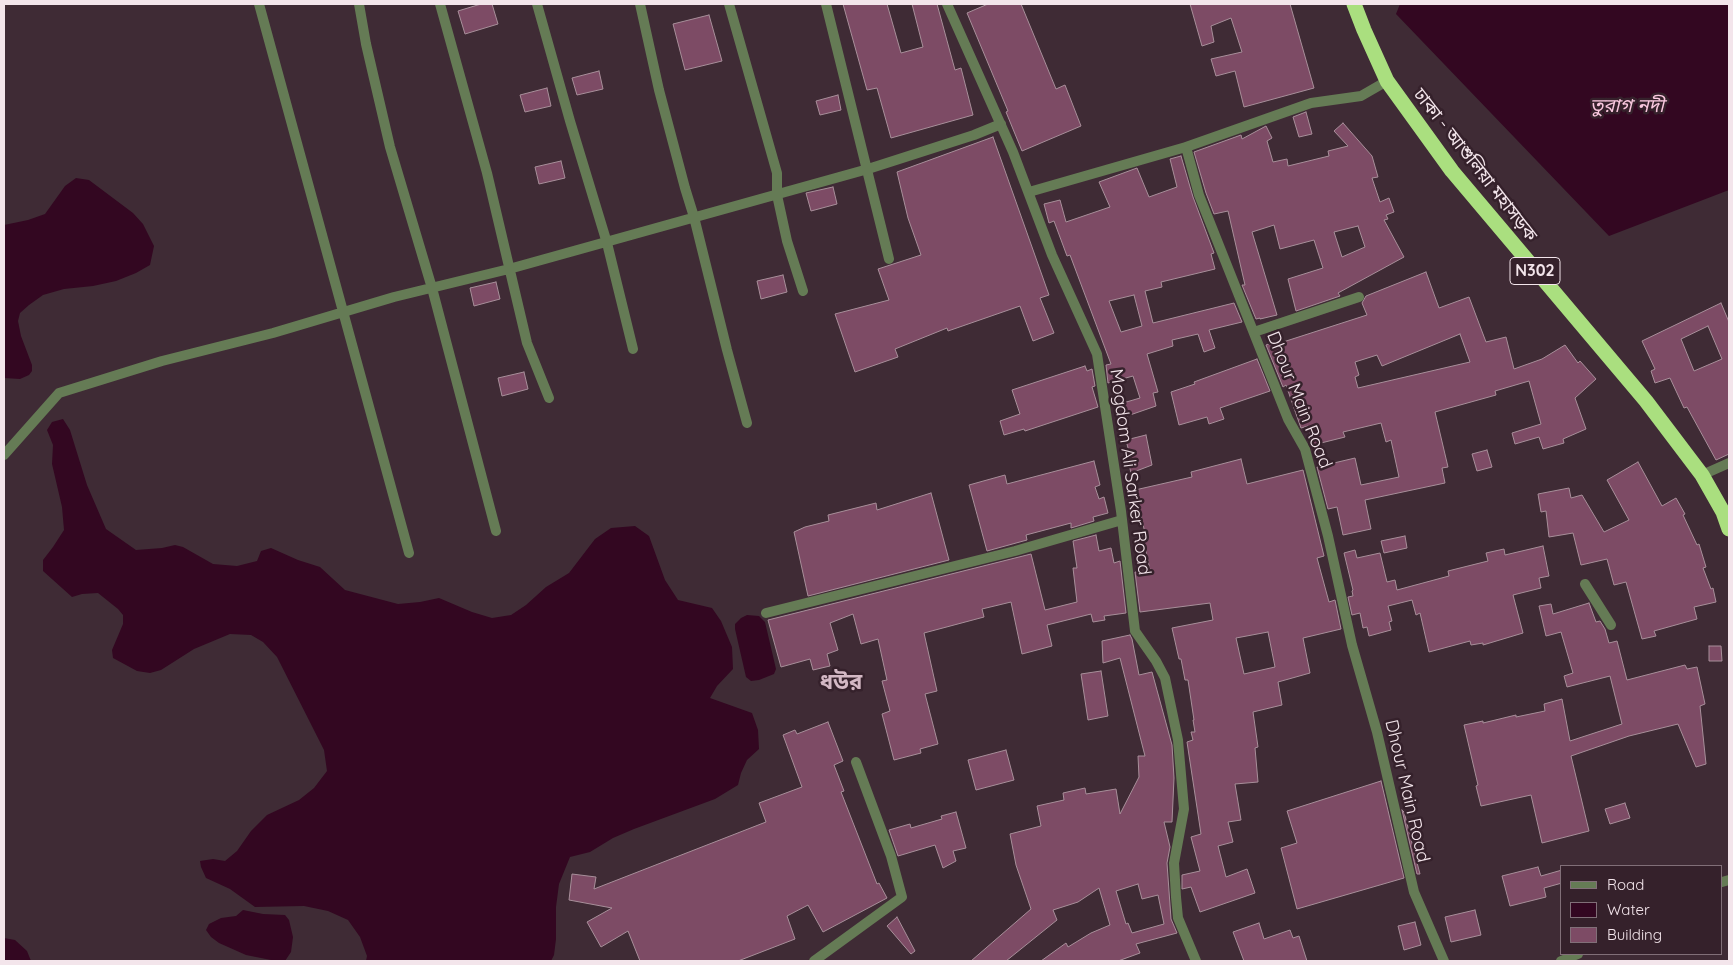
<!DOCTYPE html>
<html>
<head>
<meta charset="utf-8">
<style>
	body { margin:0 }
	#map { position:relative; width:1733px; height:965px; overflow:hidden; background:#3f2b35; font-family:Quicksand,sans-serif }
	canvas { display:block }
	.frame { position:absolute; inset:0; border:5px solid #f3e5eb; pointer-events:none }
	.legend { position:absolute; left:1560px; top:865px; width:162px; height:90px; box-sizing:border-box; background:#35212b; border:1px solid #816f78; margin:0; padding:6px 9px; list-style:none; font-size:15px; color:#f3e5eb }
	.legend li { display:flex; align-items:center; gap:10px; height:25px }
	.legend b { width:25px; border:1px solid #816f78 }
</style>
</head>
<body>
<div id="map">
<canvas width="1733" height="965"></canvas>
<div class="frame"></div>
<ul class="legend">
<li><b style="height:6px;background:#657b55"></b>Road</li>
<li><b style="height:14px;background:#330721"></b>Water</li>
<li><b style="height:14px;background:#7d4b65"></b>Building</li>
</ul>
</div>
<script>
const context = document.querySelector('canvas').getContext('2d');
context.lineJoin = 'round';
function paint(path, color) { context.fillStyle = color; context.fill(path, 'evenodd'); }
const poly = rows => new Path2D(rows.map(r => 'M' + r).join(''));
function strokePath(path, color, width, dash) { context.strokeStyle = color; context.lineWidth = width; context.lineCap = dash ? 'butt' : 'round'; context.setLineDash(dash || []); context.stroke(path); }
function drawText(font, color, halo, rows, align = 'center') {
  context.font = font + ' Quicksand,"Noto Sans Bengali",sans-serif'; context.lineWidth = 5; context.setLineDash([]); context.textBaseline = 'middle'; context.strokeStyle = halo; context.fillStyle = color; for (const [text, x, y, turn = 0] of rows) {
    context.save(); context.translate(x, y); context.rotate((+turn || 0) * Math.PI / 180); context.textAlign = isNaN(turn) ? turn : align; if (halo) context.strokeText(text, 0, 0); context.fillText(text, 0, 0); context.restore();
  }
}
const water = poly([
	[1400,4,1729,4,1729,190,1609,236,1396,14],
	[76,178,89,180,133,213,143,224,154,246,150,265,136,273,116,281,93,286,64,289,43,295,29,305,20,313,18,321,21,336,32,365,32,371,29,375,20,379,4,378,4,225,28,220,45,214,65,186],
	[63,419,70,430,87,485,106,529,136,550,162,548,175,545,183,547,213,564,237,566,257,561,261,551,271,548,298,560,320,567,345,590,398,604,420,602,439,598,472,612,492,618,511,615,526,605,546,587,569,573,595,539,611,528,635,526,649,536,665,580,678,600,712,608,721,621,732,647,733,669,717,686,710,698,752,713,758,730,759,749,747,760,741,773,738,785,715,799,634,829,613,838,590,852,570,857,559,884,556,907,556,939,554,955,551,961,366,961,367,956,360,937,348,920,328,911,304,906,255,907,230,889,206,878,201,867,200,861,213,859,225,861,237,851,251,831,267,815,299,800,314,788,327,771,324,750,277,657,263,642,251,635,230,634,194,649,161,670,150,673,137,671,113,658,112,650,123,624,123,615,118,609,98,593,82,594,72,597,43,571,43,560,53,547,64,530,62,507,52,464,53,445,47,430,52,422],
	[747,615,759,616,765,622,776,669,774,674,759,680,751,681,746,677,735,629,735,624,741,618],
	[243,910,263,914,285,915,289,920,293,937,291,952,285,961,271,960,246,955,219,943,211,937,206,930,209,924,221,918,236,916],
	[4,938,15,940,27,951,31,961,4,961]
]);
const building = poly([
	[481,4,492,4,498,24,465,34,458,11,481,4],
	[843,4,887,4,901,53,923,47,912,4,937,4,955,70,961,68,973,115,891,138,877,88,867,90,843,4],
	[988,4,1021,4,1056,89,1065,85,1081,126,1022,151,1006,112,1008,111,967,13,988,4],
	[1190,4,1290,4,1314,88,1244,107,1235,71,1216,76,1211,59,1242,52,1231,18,1211,26,1214,42,1202,46,1190,4],
	[709,15,722,61,685,70,673,24,709,15],
	[599,71,603,89,577,95,572,78,599,71],
	[547,88,551,106,525,112,520,95,547,88],
	[838,95,841,110,820,115,816,101,838,95],
	[1306,112,1312,134,1299,137,1293,117,1306,112],
	[1343,123,1372,156,1378,177,1372,178,1380,202,1389,198,1394,212,1386,215,1388,219,1384,220,1404,257,1338,293,1340,296,1296,311,1288,279,1323,268,1314,240,1280,249,1274,225,1252,232,1277,315,1260,319,1260,318,1256,319,1242,285,1245,285,1228,211,1214,214,1206,193,1194,152,1241,135,1242,139,1266,126,1272,138,1267,141,1273,162,1287,159,1288,166,1329,156,1328,151,1348,146,1334,131,1343,123],
	[1358,226,1365,247,1342,257,1334,232,1358,226],
	[993,137,1049,295,1040,298,1054,333,1033,341,1020,306,948,331,947,328,895,349,898,357,855,372,835,314,889,300,878,269,921,255,908,218,897,172,993,137],
	[1181,156,1193,197,1214,253,1211,254,1215,269,1161,282,1162,287,1145,291,1153,323,1234,303,1242,322,1209,330,1215,348,1204,352,1198,334,1172,340,1173,346,1147,354,1158,392,1153,393,1156,406,1127,416,1123,403,1140,398,1133,376,1108,383,1106,365,1111,364,1070,255,1067,256,1054,221,1049,223,1044,204,1060,200,1066,222,1110,207,1099,182,1137,168,1149,197,1177,187,1170,159,1181,156],
	[1134,295,1142,326,1121,332,1109,301,1134,295],
	[561,161,565,178,539,184,535,167,561,161],
	[833,187,837,204,811,211,806,193,833,187],
	[1426,272,1439,308,1469,297,1486,342,1506,337,1514,369,1542,359,1565,345,1578,363,1580,361,1596,379,1575,398,1586,429,1563,439,1564,443,1543,449,1539,437,1515,444,1512,433,1541,424,1529,381,1495,391,1496,395,1435,412,1448,467,1442,468,1445,483,1365,500,1371,529,1343,535,1337,507,1328,509,1317,467,1355,458,1361,485,1399,477,1391,440,1386,442,1381,423,1343,432,1345,437,1313,445,1308,426,1301,428,1286,385,1283,387,1266,345,1279,340,1280,343,1367,315,1362,303,1366,296,1426,272],
	[1460,334,1470,362,1358,388,1355,377,1359,375,1355,362,1377,355,1382,366,1460,334],
	[783,275,787,292,761,299,757,281,783,275],
	[496,282,500,299,474,306,470,288,496,282],
	[1721,303,1729,322,1729,454,1716,460,1687,407,1684,408,1670,378,1655,383,1651,371,1655,369,1642,341,1721,303],
	[1708,326,1722,359,1694,371,1681,339,1708,326],
	[1257,359,1270,391,1220,408,1224,419,1209,424,1207,417,1179,425,1171,392,1195,384,1194,382,1257,359],
	[1085,366,1087,371,1092,369,1095,386,1092,387,1098,407,1025,431,1024,429,1004,435,1000,421,1020,414,1012,390,1085,366],
	[524,372,528,389,502,396,498,378,524,372],
	[1146,435,1152,465,1131,473,1126,452,1129,452,1126,440,1146,435],
	[1487,450,1492,467,1477,471,1472,454,1487,450],
	[1241,459,1247,484,1303,470,1324,556,1317,558,1329,602,1335,600,1341,629,1303,638,1310,673,1278,682,1282,705,1253,712,1258,747,1255,748,1258,782,1235,784,1241,820,1228,822,1233,842,1218,846,1226,877,1247,869,1255,893,1200,912,1191,887,1182,889,1182,875,1200,871,1191,837,1201,834,1187,742,1193,740,1191,732,1195,732,1193,720,1194,720,1188,680,1185,680,1181,659,1179,659,1172,628,1213,620,1210,603,1140,612,1135,572,1150,570,1142,533,1145,533,1135,490,1192,477,1191,472,1241,459],
	[1268,632,1275,667,1244,674,1236,638,1268,632],
	[1094,461,1100,485,1095,487,1099,499,1104,497,1108,513,1093,517,1094,521,1071,528,1071,523,1026,535,1027,540,987,551,969,485,1005,475,1007,484,1094,461],
	[1638,462,1662,506,1676,498,1685,514,1683,515,1697,545,1699,544,1706,567,1703,568,1711,589,1713,588,1716,602,1694,607,1697,619,1654,631,1656,636,1642,639,1626,582,1614,585,1607,559,1581,565,1573,533,1549,537,1546,511,1541,512,1538,494,1569,488,1571,498,1582,495,1604,532,1629,520,1607,480,1638,462],
	[931,493,949,560,808,596,794,532,805,527,829,521,828,515,876,503,877,510,931,493],
	[1096,535,1099,551,1111,548,1114,563,1120,561,1126,613,1104,616,1105,620,1093,622,1091,614,1047,625,1052,646,1022,654,1011,602,982,609,984,617,924,633,937,691,925,694,938,744,920,749,921,753,894,760,882,714,890,711,882,681,887,680,878,639,861,644,853,614,830,623,838,650,827,654,830,666,813,670,810,659,781,667,768,620,1031,554,1045,610,1077,602,1073,568,1077,568,1073,541,1096,535],
	[1405,536,1407,548,1384,553,1381,541,1405,536],
	[1543,546,1549,576,1539,578,1541,588,1513,595,1523,633,1483,645,1483,643,1471,645,1470,641,1429,652,1420,613,1416,615,1412,600,1388,606,1392,621,1389,622,1391,630,1369,636,1367,627,1363,628,1360,613,1352,615,1348,597,1353,596,1352,591,1353,590,1344,553,1355,550,1357,558,1380,553,1387,582,1395,580,1397,590,1449,576,1448,571,1488,561,1486,553,1504,549,1505,555,1543,546],
	[1589,603,1596,622,1600,621,1605,629,1609,643,1617,641,1627,680,1685,665,1687,669,1697,667,1705,704,1700,706,1706,764,1696,767,1678,724,1629,736,1571,756,1589,831,1542,843,1531,795,1481,806,1476,786,1478,785,1464,725,1483,721,1483,723,1516,715,1516,717,1545,711,1544,704,1562,699,1570,741,1622,724,1610,676,1567,687,1564,676,1573,673,1561,632,1546,636,1539,606,1551,604,1553,614,1589,603],
	[1130,635,1132,639,1139,675,1152,672,1172,745,1174,778,1172,822,1164,822,1170,847,1167,863,1171,919,1177,933,1136,944,1140,953,1118,961,1041,961,1066,943,1068,947,1091,933,1110,925,1099,888,1078,902,1053,910,1057,920,1006,961,971,961,1031,909,1016,865,1010,834,1041,826,1037,806,1064,800,1063,793,1085,788,1086,794,1116,789,1120,814,1139,777,1138,756,1145,756,1120,658,1103,663,1102,641,1130,635],
	[1138,884,1142,899,1158,895,1164,924,1132,933,1128,923,1126,924,1116,891,1138,884],
	[1709,646,1721,646,1722,661,1709,661,1709,646],
	[1101,671,1108,716,1088,720,1081,674,1101,671],
	[828,722,843,761,834,765,844,791,841,792,877,884,879,883,887,898,823,932,808,905,787,916,795,939,738,961,640,961,628,931,601,947,587,922,612,908,569,900,572,874,596,877,594,889,766,822,759,803,802,787,783,735,795,730,797,734,828,722],
	[1006,750,1014,780,976,790,968,760,1006,750],
	[1381,781,1404,878,1297,909,1281,848,1297,843,1287,811,1381,781],
	[1625,803,1630,818,1610,824,1605,809,1625,803],
	[1402,810,1404,812,1420,874,1417,874,1402,810],
	[956,812,966,848,953,851,956,861,943,868,935,845,898,856,889,830,910,824,911,828,942,819,941,816,956,812],
	[1538,867,1541,876,1562,870,1562,883,1544,888,1546,897,1510,906,1502,876,1538,867],
	[1475,910,1481,935,1451,942,1445,917,1475,910],
	[897,917,915,951,911,954,887,926,897,917],
	[1415,922,1421,945,1404,950,1398,926,1415,922],
	[1259,923,1264,939,1290,930,1293,938,1299,936,1307,961,1244,961,1233,932,1259,923]
]);
const street = poly([
	[259,4,409,553],
	[359,4,366,44,390,147,432,288,496,531],
	[440,4,487,173,527,343,549,398],
	[537,4,570,121,607,243,633,349],
	[640,4,659,90,685,188,694,217,727,350,747,423],
	[729,4,777,173,777,195,787,241,803,291],
	[826,4,889,259],
	[947,4,1013,152,1052,255,1097,354,1121,511,1135,631,1156,661,1165,678,1178,740,1184,809,1174,863,1176,897,1178,918,1196,961],
	[1387,81,1361,96,1311,103,1186,147,1199,195,1288,419,1305,449,1328,536,1352,645,1377,732,1414,892,1444,961],
	[1029,192,1186,147],
	[1254,332,1359,297],
	[4,455,59,393,162,361,273,333,394,297,509,269,868,169,974,135,1001,124],
	[1702,475,1729,463],
	[1585,584,1611,625],
	[766,613,1015,551,1122,520],
	[1722,882,1729,880],
	[814,961,902,897,891,856,856,762],
	[1561,961,1578,954]
]);
const highway = poly([
	[1354,4,1364,30,1387,81,1452,171,1646,401,1702,475,1723,512,1729,529]
]);
const shields = [
	[1535,271,50]
];
const shieldNames = [
	["N302",1535,271]
];
const streetNames = [
	["ঢাকা - আশুলিয়া মহাসড়ক",1475,165,52],
	["Dhour Main Road",1299,400,68],
	["Mogdom Ali Sarker Road",1130,472,82],
	["Dhour Main Road",1407,791,77]
];
const waterNames = [
	["তুরাগ নদী",1627,106]
];
const districtNames = [
	["ধউর",841,682]
];
paint(water, '#330721');
paint(building, '#7d4b65');
strokePath(building, '#a88f9a', 1);
strokePath(street, '#657b55', 10);
strokePath(highway, '#aadf7f', 15);
for (const [x, y, w] of shields) { const box = new Path2D(); box.roundRect(x - w / 2, y - 13.5, w, 27, 4); context.fillStyle = '#35212b'; context.fill(box); strokePath(box, '#f3e5eb', 1); }
drawText('bold 16px', '#f3e5eb', null, shieldNames);
drawText('18px', '#f3e5eb', '#35212b', streetNames);
drawText('italic 19px', '#fac8df', '#35212b', waterNames);
drawText('bold 22px', '#d3b8c4', '#35212b', districtNames);
</script>
</body>
</html>
